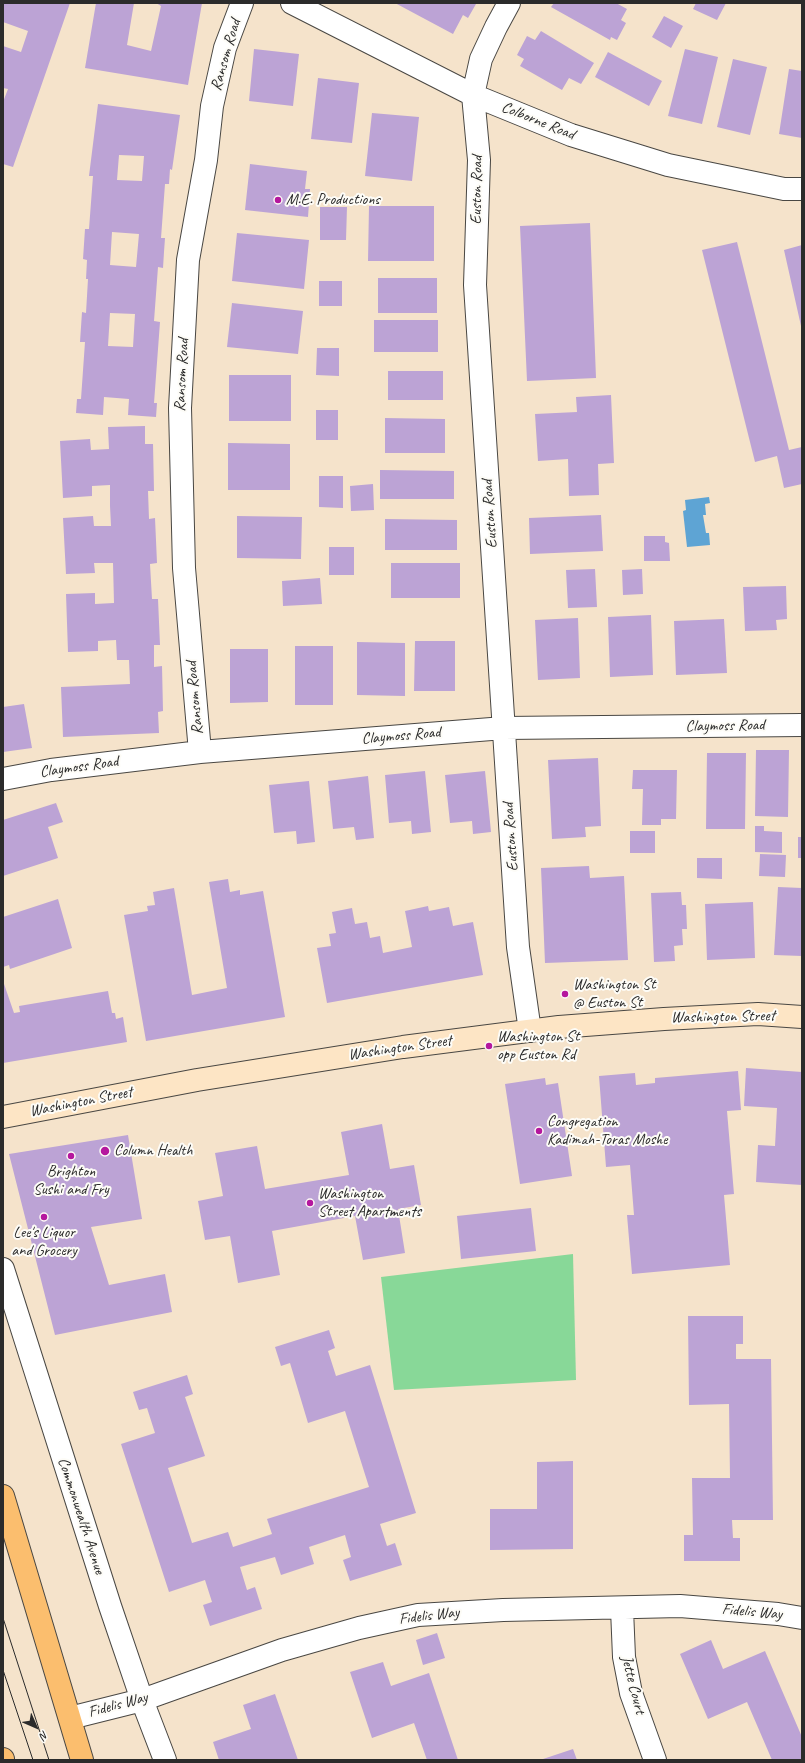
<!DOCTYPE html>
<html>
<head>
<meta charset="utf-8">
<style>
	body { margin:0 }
	#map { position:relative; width:805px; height:1763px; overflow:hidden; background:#f5e3cb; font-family:Caveat,sans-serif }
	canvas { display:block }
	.frame { position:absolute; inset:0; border:4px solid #2b2b2b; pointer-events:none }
	.north { position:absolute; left:16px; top:1707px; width:40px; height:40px; -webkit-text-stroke:3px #fdfcf7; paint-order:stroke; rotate:135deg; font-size:11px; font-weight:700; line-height:16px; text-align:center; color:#2b2b2b }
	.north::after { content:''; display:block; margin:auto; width:14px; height:18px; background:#2b2b2b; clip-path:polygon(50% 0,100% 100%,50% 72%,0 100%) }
</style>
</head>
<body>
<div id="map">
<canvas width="805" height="1763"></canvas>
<div class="frame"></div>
<div class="north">N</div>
</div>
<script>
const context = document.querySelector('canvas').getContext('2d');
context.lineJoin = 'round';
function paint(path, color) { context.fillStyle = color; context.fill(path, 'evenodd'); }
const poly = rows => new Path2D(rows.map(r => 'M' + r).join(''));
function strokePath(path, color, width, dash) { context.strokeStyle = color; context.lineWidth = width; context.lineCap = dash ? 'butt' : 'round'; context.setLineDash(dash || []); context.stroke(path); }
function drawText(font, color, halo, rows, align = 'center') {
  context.font = font + ' Caveat,sans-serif'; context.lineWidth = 4; context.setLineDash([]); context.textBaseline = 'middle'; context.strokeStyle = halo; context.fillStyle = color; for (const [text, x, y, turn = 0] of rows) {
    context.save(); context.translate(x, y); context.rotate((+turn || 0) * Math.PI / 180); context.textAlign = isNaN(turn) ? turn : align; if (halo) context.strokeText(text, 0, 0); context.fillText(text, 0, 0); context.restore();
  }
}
const green = poly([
	[573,1254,576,1380,394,1390,381,1277]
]);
const water = poly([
	[709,497,710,503,705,504,706,515,703,515,706,533,709,533,710,545,687,547,683,511,686,510,685,500]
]);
const building = poly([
	[3,3,70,3,13,167,3,164,3,102,8,89,3,88,3,46,21,52,28,31,3,22],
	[96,3,134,3,127,45,151,51,161,6,156,3,202,3,188,85,85,68],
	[395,3,475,3,476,4,468,18,463,15,453,34],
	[554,3,616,3,627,9,621,20,626,23,617,40,611,37,610,40,551,7],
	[696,3,726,3,717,20,693,9],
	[664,16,683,26,671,48,652,37],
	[541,31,594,63,581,84,569,78,562,90,520,66,524,59,517,55,527,36,535,40],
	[254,49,299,54,293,106,249,101],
	[685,49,718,57,702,124,668,116],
	[608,52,662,81,649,106,595,77],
	[733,59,767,67,750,135,717,127],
	[789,69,802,71,802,138,779,134],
	[318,78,359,83,352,143,311,139],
	[98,104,180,115,172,170,170,169,169,184,165,184,161,238,165,238,164,252,163,268,158,267,154,321,160,322,154,403,157,403,156,417,128,415,129,399,104,397,103,415,76,413,77,399,81,399,85,342,80,342,82,312,86,313,88,279,86,279,87,260,83,259,85,229,89,229,93,176,89,176],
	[119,155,144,156,142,181,117,180],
	[112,232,139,234,136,267,110,265],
	[110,313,135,314,133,347,108,346],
	[372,113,419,117,412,181,365,176],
	[250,164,307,171,305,189,310,189,308,217,245,210],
	[369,206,434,206,434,261,368,261],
	[320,207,347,207,346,240,320,240],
	[590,223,596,378,527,381,520,226],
	[237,233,309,240,304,289,232,281],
	[737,242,789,450,802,447,802,484,784,488,777,456,755,462,702,250],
	[802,245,802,326,801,326,784,250],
	[378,278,437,278,437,313,378,313],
	[319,281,342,281,342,306,319,306],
	[232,303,303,311,298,354,227,347],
	[374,320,438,320,438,352,374,352],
	[317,348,339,348,339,376,316,375],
	[388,371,443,371,443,400,388,400],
	[229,375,291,375,291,421,229,421],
	[611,395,614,463,598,464,599,495,569,496,568,459,538,461,535,414,577,412,576,397],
	[316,410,338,410,338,440,316,440],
	[385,418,445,419,445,453,385,453],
	[145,426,145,444,153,444,154,491,148,491,149,519,155,518,157,563,150,564,152,599,158,599,160,645,154,645,154,667,162,666,163,711,158,712,159,733,63,737,61,687,130,684,129,660,117,660,116,640,98,641,98,651,68,652,66,594,95,593,95,604,114,603,113,563,94,563,95,573,66,574,63,518,93,516,94,526,111,526,110,506,110,485,92,486,92,496,63,498,60,441,90,439,91,450,109,449,108,427],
	[228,443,290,444,290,490,228,490],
	[380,470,454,471,454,499,380,499],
	[319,476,343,476,343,508,319,507],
	[373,484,374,510,351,511,350,486],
	[601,515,603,551,530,554,529,518],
	[237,516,302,517,301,559,237,558],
	[385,519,457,520,457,550,385,550],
	[644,536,665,536,665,542,669,543,670,561,644,561],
	[329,547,354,547,354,575,329,575],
	[391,563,460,563,460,598,391,598],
	[595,569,597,607,568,608,566,570],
	[642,569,643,594,623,595,622,570],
	[320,578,322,604,283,606,282,581],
	[786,586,787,619,776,620,777,630,745,631,743,587],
	[651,615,653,675,610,677,608,617],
	[578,618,580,678,538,680,535,620],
	[724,619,727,673,676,675,674,621],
	[415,641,455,641,455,691,414,691],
	[357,642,405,643,405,696,357,695],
	[295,646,333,646,333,705,295,705],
	[230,649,268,649,268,702,230,703],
	[24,704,32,748,3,752,3,707],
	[756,750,789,750,788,817,755,816],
	[707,753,746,753,745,829,706,829],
	[598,758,601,826,585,827,586,837,552,839,548,760],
	[633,770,677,770,676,819,661,819,661,825,642,825,643,789,632,789],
	[425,771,431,832,412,834,411,821,389,823,385,775],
	[485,771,491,832,473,834,472,821,450,823,445,775],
	[368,776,374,838,356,840,354,827,333,829,328,781],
	[309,781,315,842,297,844,296,831,274,833,269,785],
	[56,803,63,822,48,827,58,858,3,876,3,820],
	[755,826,764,826,764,831,782,832,782,853,755,852],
	[630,831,655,831,655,853,630,853],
	[798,837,802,837,802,858,798,858],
	[760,854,786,855,785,877,759,876],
	[697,858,722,858,722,879,697,878],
	[589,866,590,878,624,876,628,960,545,963,541,868],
	[228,879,230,892,240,890,240,895,263,891,285,1017,146,1041,124,915,148,911,147,906,155,905,153,892,174,888,192,995,227,988,209,882],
	[778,887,802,888,802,956,774,955],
	[681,892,682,905,686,905,687,929,682,929,683,945,674,946,675,961,654,962,651,893],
	[58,899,72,948,10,969,9,965,3,967,3,917],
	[753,902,755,958,707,960,705,904],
	[428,906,429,911,449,907,453,926,473,922,483,975,327,1003,317,948,331,946,329,934,336,933,332,912,352,908,355,924,367,922,370,938,380,936,383,953,412,947,405,911],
	[3,981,14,1013,20,1012,19,1006,108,991,112,1013,115,1013,116,1019,123,1017,127,1042,3,1063],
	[746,1068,802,1072,802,1185,756,1182,758,1145,775,1146,777,1108,744,1106],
	[738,1071,741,1110,727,1111,734,1194,724,1195,730,1265,632,1274,627,1215,634,1215,630,1165,606,1167,599,1076,635,1073,636,1085,655,1083,655,1078],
	[545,1078,546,1085,558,1083,572,1176,520,1184,505,1084],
	[382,1124,390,1169,414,1165,421,1205,398,1209,405,1253,363,1260,355,1216,272,1231,280,1275,238,1283,230,1236,205,1240,198,1201,223,1196,215,1153,257,1146,265,1189,349,1175,341,1132],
	[128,1135,142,1219,91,1227,109,1285,165,1274,172,1312,55,1335,9,1154],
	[531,1208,536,1251,461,1259,457,1216],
	[688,1316,743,1316,743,1344,736,1344,736,1359,771,1359,773,1520,732,1520,733,1538,740,1538,740,1561,684,1561,684,1535,693,1535,692,1478,730,1478,729,1404,689,1405],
	[329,1330,335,1348,328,1351,336,1376,370,1365,416,1513,380,1524,387,1546,395,1543,402,1565,350,1581,343,1560,351,1557,345,1535,309,1547,314,1564,281,1575,275,1557,240,1567,247,1590,255,1587,262,1609,210,1626,203,1605,212,1602,205,1580,169,1592,121,1444,155,1433,147,1408,139,1410,133,1392,187,1375,193,1394,185,1397,205,1456,168,1468,192,1543,228,1532,233,1547,272,1534,267,1519,369,1487,345,1411,308,1423,290,1363,281,1366,275,1347],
	[573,1461,573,1549,490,1550,490,1509,537,1509,537,1462],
	[437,1633,445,1658,423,1665,416,1640],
	[711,1640,723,1669,765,1651,802,1737,802,1760,772,1760,747,1702,708,1719,680,1654],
	[383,1662,391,1686,429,1673,458,1760,427,1760,414,1723,372,1738,350,1672],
	[275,1694,298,1760,219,1760,213,1742,251,1729,243,1705],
	[573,1749,577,1760,540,1760]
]);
const street = poly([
	[292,3,473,95,571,135,668,165,784,189,802,189],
	[509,3,496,27,481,59,473,95,479,160,475,285,518,947,530,1031],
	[200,752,184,568,180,408,188,260,206,160,212,106,225,48,242,3],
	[3,779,51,770,200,752,504,728,802,725],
	[3,1269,110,1606,142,1700,165,1760],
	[622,1609,624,1657,631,1693,655,1760],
	[70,1718,142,1700,282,1650,359,1628,418,1615,503,1610,680,1606,778,1614,802,1618]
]);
const secondary = poly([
	[3,1117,197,1080,403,1047,559,1027,664,1019,758,1014,802,1017]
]);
const primary = poly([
	[3,1496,82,1760],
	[3,1759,3,1760]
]);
const tram = poly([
	[3,1618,49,1760],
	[3,1670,33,1760]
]);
const markers = [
	[278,200,4,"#b5179e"],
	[565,994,4,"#b5179e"],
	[489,1046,4,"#b5179e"],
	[539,1131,4,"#b5179e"],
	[105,1151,5,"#b5179e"],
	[71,1156,4,"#b5179e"],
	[310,1203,4,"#b5179e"],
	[44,1217,4,"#b5179e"]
];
const streetNames = [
	["Ransom Road",226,55,-74],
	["Colborne Road",538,121,22],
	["Euston Road",477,190,-89],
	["Ransom Road",182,375,-87],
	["Euston Road",490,514,-94],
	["Ransom Road",195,698,-95],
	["Claymoss Road",725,726,-1],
	["Claymoss Road",401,736,-5],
	["Claymoss Road",79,767,-8],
	["Euston Road",511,837,-94],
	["Washington Street",723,1017,-1],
	["Washington Street",400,1048,-8],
	["Washington Street",81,1102,-11],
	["Commonwealth Avenue",81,1516,72],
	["Fidelis Way",752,1612,5],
	["Fidelis Way",429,1616,-7],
	["Jette Court",633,1685,76],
	["Fidelis Way",118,1705,-15]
];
const poiNames = [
	["M.E. Productions",286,200],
	["Washington St",573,985],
	["@ Euston St",573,1003],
	["Washington St",497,1037],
	["opp Euston Rd",497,1055],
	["Congregation",547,1122],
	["Kadimah-Toras Moshe",547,1140],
	["Column Health",114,1151],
	["Brighton",71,1172,"center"],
	["Sushi and Fry",71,1190,"center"],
	["Washington",318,1194],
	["Street Apartments",318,1212],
	["Lee's Liquor",44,1233,"center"],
	["and Grocery",44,1251,"center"]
];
paint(green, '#88d898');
paint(water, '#5ea4d4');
paint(building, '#bca3d5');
strokePath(street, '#494743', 24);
strokePath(secondary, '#494743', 24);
strokePath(primary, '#494743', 24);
strokePath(street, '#fff', 22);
strokePath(secondary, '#fde5c5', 22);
strokePath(primary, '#fbbe6e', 22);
strokePath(tram, '#2b2b2b', 1);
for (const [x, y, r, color] of markers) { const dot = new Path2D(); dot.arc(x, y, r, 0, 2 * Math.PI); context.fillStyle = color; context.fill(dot); strokePath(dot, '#fdfcf7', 1.5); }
drawText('16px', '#2b2b2b', '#fdfcf7', streetNames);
drawText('16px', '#2b2b2b', '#fdfcf7', poiNames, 'left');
</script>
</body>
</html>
